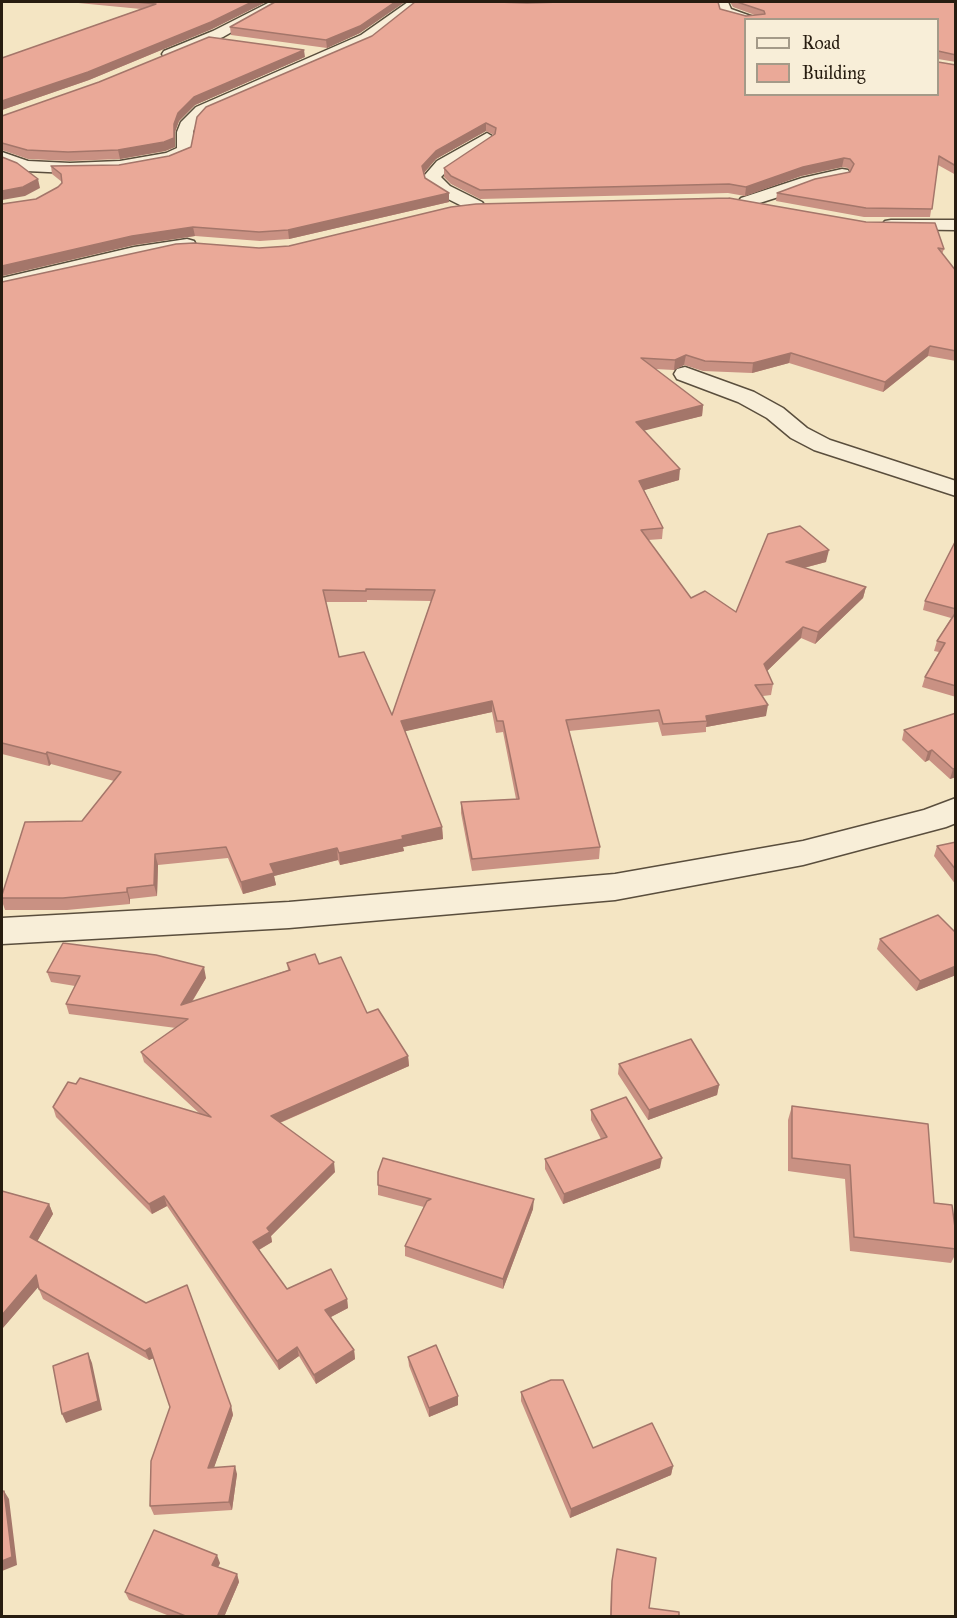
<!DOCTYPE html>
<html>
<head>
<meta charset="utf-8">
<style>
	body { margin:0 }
	#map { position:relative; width:957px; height:1618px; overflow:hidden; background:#f4e5c3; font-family:"IM FELL Great Primer",serif }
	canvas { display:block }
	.frame { position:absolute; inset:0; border:3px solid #271c10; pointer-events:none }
	.legend { position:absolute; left:744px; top:18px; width:195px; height:78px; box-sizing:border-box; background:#f8eed8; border:2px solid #a49a88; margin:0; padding:8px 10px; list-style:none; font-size:18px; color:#271c10 }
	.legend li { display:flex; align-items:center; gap:12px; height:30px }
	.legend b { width:30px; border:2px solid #a49a88 }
</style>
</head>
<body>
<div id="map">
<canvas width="957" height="1618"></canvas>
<div class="frame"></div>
<ul class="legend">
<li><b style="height:8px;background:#f8eed8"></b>Road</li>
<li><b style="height:16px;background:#eaa998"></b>Building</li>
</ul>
</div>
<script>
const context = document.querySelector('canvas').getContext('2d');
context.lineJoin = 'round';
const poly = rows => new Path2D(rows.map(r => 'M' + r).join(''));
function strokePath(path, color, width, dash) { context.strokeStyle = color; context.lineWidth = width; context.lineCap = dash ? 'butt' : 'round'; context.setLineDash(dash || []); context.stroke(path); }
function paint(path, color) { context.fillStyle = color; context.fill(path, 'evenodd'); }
const street = poly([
	[270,2,284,2,223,37,174,57,164,57,162,54,164,51,213,31,270,2],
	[408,2,421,2,371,41,206,113,196,124,193,132,193,150,176,160,120,171,70,173,26,171,2,162,2,152,28,161,70,163,120,161,166,153,177,148,177,132,181,122,196,107,361,35,408,2],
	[716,2,728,2,731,9,762,20,746,21,720,14,716,2],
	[487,133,495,138,493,141,449,169,441,177,450,186,482,202,485,206,482,210,470,210,438,194,427,185,424,176,437,161,487,133],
	[842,169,848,170,850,174,848,178,813,186,747,207,741,206,738,202,741,198,802,178,842,169],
	[891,220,956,220,956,230,885,229,882,225,885,221,891,220],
	[187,239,194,241,196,245,194,249,134,259,2,290,2,278,134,247,187,239],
	[685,367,754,392,783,408,807,428,830,440,956,481,956,496,814,450,791,438,767,418,738,402,677,379,674,374,677,369,685,367],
	[956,798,956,823,946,827,803,865,615,900,289,928,2,944,2,918,289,902,615,874,803,841,924,810,956,798]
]);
const wall = poly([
	[68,2,266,2,212,29,89,80,2,110,2,58,141,9],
	[730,2,956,2,956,62,938,59,938,62,956,65,956,175,938,165,930,217,864,217,776,201,777,193,850,172,848,168,842,167,801,176,745,196,728,193,480,199,451,184,444,177,444,168,494,135,486,131,436,159,424,173,425,178,449,202,289,239,260,241,195,236,134,245,2,276,2,204,36,199,58,187,62,182,52,174,51,166,119,165,169,156,527,3,720,9,746,16,755,15,733,7],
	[230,27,360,33,327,48,231,35],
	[305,57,195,105,179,121,175,132,175,147,165,151,120,159,70,161,28,159,2,150,2,116],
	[451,207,944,249,942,254,956,271,956,361,928,356,883,392,789,363,752,373,703,371,684,365,674,370,655,369,703,405,702,416,643,430,679,480,644,490,663,528,662,539,648,540,691,598,736,612,768,534,826,562,804,568,866,587,863,598,815,644,801,638,767,671,773,684,771,695,763,696,766,716,706,727,706,732,662,736,658,722,569,731,600,847,599,859,472,871,461,813,461,802,516,799,503,732,496,733,492,712,405,731,442,827,443,839,403,847,404,851,340,865,338,860,274,876,276,885,243,894,228,858,158,865,157,896,130,899,130,904,67,910,5,910,2,901,2,895,82,821,114,781,51,764,49,766,2,754,2,282,259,248,289,246],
	[367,600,431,601,392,715,339,657,326,602,367,602],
	[956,540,956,697,922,687,925,677,939,652,934,651,937,641,951,618,923,610,925,601],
	[956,713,956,777,950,779,929,760,925,762,902,740,904,730],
	[956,842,956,885,934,856,937,846],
	[956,933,956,975,916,991,877,949,880,939],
	[287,963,319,964,408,1056,409,1066,280,1123,335,1172,271,1236,272,1242,259,1250,287,1289,347,1299,348,1308,331,1317,354,1350,355,1359,316,1384,299,1356,279,1370,167,1206,152,1214,56,1117,53,1107,199,1113,144,1062,141,1052,176,1028,69,1014,66,1004,75,986,51,982,47,972,206,978,192,1002,288,970],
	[619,1064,719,1085,717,1095,648,1120,618,1074],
	[792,1106,934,1203,956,1235,956,1253,951,1263,850,1251,845,1179,788,1171,788,1120],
	[591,1110,660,1168,563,1204,545,1169,545,1159,601,1139,591,1120],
	[378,1185,533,1209,503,1289,405,1256,405,1246,424,1207,378,1195],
	[2,1191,49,1204,53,1214,37,1241,231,1406,233,1415,214,1467,237,1474,232,1510,154,1515,150,1506,170,1407,154,1358,149,1360,43,1299,38,1287,2,1329],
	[408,1357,458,1396,458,1405,429,1417,409,1366],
	[521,1392,593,1448,673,1466,671,1475,570,1518,521,1401],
	[617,1549,649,1608,679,1617,610,1617,611,1588],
	[220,1563,218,1567,237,1574,239,1582,224,1617,172,1617,129,1600,125,1592]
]);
const shadedWall = poly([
	[252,2,266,2,212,29,89,80,2,110,2,101],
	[395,2,405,2,360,33,327,48,326,40],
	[304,50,305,57,195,105,179,121,175,132,175,147,165,151,120,159,118,150,174,124,178,113,194,97],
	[486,123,486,131,436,159,422,175,422,166,436,151],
	[844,158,842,167,801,176,745,196,746,187,803,167],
	[38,179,40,188,25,196,2,200,2,191],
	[449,193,449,202,289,239,288,230],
	[193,227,195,236,134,245,2,276,2,266,132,236],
	[930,346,928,356,883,392,885,382],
	[791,353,789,363,752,373,753,363],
	[686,355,684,365,674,370,675,360],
	[703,405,702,416,635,433,636,422],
	[680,469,679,480,638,492,639,481],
	[829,550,826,562,784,573,786,562],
	[866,587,863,598,815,644,818,632],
	[803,627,801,638,762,676,764,664],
	[492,701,492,712,402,732,401,721],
	[768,705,766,716,706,727,707,721,706,716],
	[932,750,929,760,925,762,928,752],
	[47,752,51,764,49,766,46,754],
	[956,768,956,777,950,779,953,769],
	[442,827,443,839,403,847,404,851,340,865,339,853,402,836],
	[337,848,338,860,274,876,276,885,243,894,241,882,270,864],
	[155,854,158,865,157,896,154,885],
	[127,888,130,899,130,904,127,892],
	[956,966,956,975,916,991,920,981],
	[204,967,206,978,183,1016,181,1005],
	[408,1056,409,1066,272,1126,271,1116],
	[719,1085,717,1095,648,1120,649,1110],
	[662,1158,660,1168,563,1204,564,1194],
	[334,1162,335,1172,271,1236,272,1242,255,1252,253,1242],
	[164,1196,167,1206,152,1214,149,1204],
	[534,1199,533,1209,503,1289,503,1279],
	[49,1204,53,1214,34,1247,30,1237],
	[36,1275,40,1285,2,1329,2,1315],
	[347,1299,348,1308,327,1319,325,1310],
	[297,1347,299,1356,279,1370,277,1361],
	[150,1348,154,1358,149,1360,145,1351],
	[354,1350,355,1359,316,1384,314,1375],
	[88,1353,92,1363,102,1410,66,1423,62,1414],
	[458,1396,458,1405,429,1417,429,1408],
	[231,1406,233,1415,211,1476,208,1468],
	[235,1466,237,1474,232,1510,229,1502],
	[673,1466,671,1475,570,1518,571,1509],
	[4,1491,9,1499,17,1565,2,1571],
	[217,1555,220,1563,215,1573,212,1565],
	[237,1574,239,1582,224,1617,217,1617]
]);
const building = poly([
	[135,2,252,2,211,22,88,72,2,101,2,58,156,4,135,2],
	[275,2,395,2,360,26,326,40,230,27,275,2],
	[415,2,497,2,527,3,562,2,718,2,720,9,746,16,765,14,764,11,737,2,956,2,956,55,938,51,938,62,956,65,956,166,939,156,932,209,866,208,777,193,815,179,850,172,854,164,850,159,844,158,803,167,746,187,729,184,480,190,451,176,444,168,495,134,496,128,486,123,436,151,422,166,425,178,449,193,288,230,259,232,193,227,132,236,2,266,2,204,36,199,58,187,62,183,61,174,51,166,119,165,169,156,191,147,197,117,206,107,372,36,415,2],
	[746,20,938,20,938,94,746,94,746,20],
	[209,37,304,50,194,97,178,113,174,124,174,138,164,142,118,150,68,152,27,150,2,143,2,116,99,82,209,37],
	[2,157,17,163,38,179,23,187,2,191,2,157],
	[729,198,866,222,935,223,944,249,938,248,956,271,956,351,930,346,885,382,791,353,753,363,705,361,686,355,675,360,641,358,703,405,636,422,680,469,639,481,663,528,641,530,691,598,705,591,736,612,768,534,800,526,829,550,786,562,866,587,818,632,803,627,764,664,773,684,755,685,768,705,706,716,707,721,663,724,659,710,566,720,600,847,472,859,461,802,519,799,503,721,497,721,492,701,401,721,442,827,402,836,403,839,339,853,337,848,270,864,274,873,241,882,226,847,155,854,154,885,127,888,127,892,63,898,2,898,2,895,25,822,82,821,121,772,47,752,46,754,2,743,2,282,176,244,194,243,259,248,289,246,451,207,476,204,729,198],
	[366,589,435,590,392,715,364,652,339,657,323,590,366,591,366,589],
	[956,540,956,609,925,601,956,540],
	[956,612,956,686,925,677,945,643,937,641,956,612],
	[956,713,956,768,953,769,932,750,928,752,904,730,956,713],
	[956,842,956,870,937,846,956,842],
	[938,915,956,933,956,966,920,981,880,939,938,915],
	[63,943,156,955,204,967,181,1005,290,970,287,963,315,954,319,964,341,957,367,1013,378,1009,408,1056,271,1116,334,1162,267,1228,270,1232,253,1242,287,1289,331,1269,347,1299,325,1310,354,1350,314,1375,297,1347,277,1361,164,1196,149,1204,53,1107,68,1082,76,1084,80,1078,211,1117,141,1052,188,1019,66,1004,80,976,47,972,63,943],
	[691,1039,719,1085,649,1110,619,1064,691,1039],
	[626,1097,662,1158,564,1194,545,1159,607,1137,591,1110,626,1097],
	[792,1106,928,1124,934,1203,952,1205,956,1235,956,1249,854,1237,850,1165,792,1158,792,1106],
	[383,1158,534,1199,503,1279,405,1246,427,1201,431,1199,378,1185,378,1172,383,1158],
	[2,1191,49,1204,30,1237,146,1303,187,1285,231,1406,208,1468,235,1466,229,1502,150,1506,151,1461,170,1407,150,1348,145,1351,39,1289,36,1275,2,1315,2,1191],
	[436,1345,458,1396,429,1408,408,1357,436,1345],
	[88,1353,98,1401,62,1414,53,1366,88,1353],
	[551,1380,563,1380,593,1448,652,1423,673,1466,571,1509,521,1392,551,1380],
	[4,1491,12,1557,2,1561,2,1492,4,1491],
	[154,1530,217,1555,212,1565,237,1574,217,1617,188,1617,125,1592,154,1530],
	[617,1549,656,1558,649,1608,679,1612,679,1617,611,1617,612,1581,617,1549]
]);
strokePath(street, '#5a4e3d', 3);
paint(street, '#f8eed8');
paint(wall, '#c99183');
paint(shadedWall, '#a4766a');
paint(building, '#eaa998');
strokePath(building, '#a4766a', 1.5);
</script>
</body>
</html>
